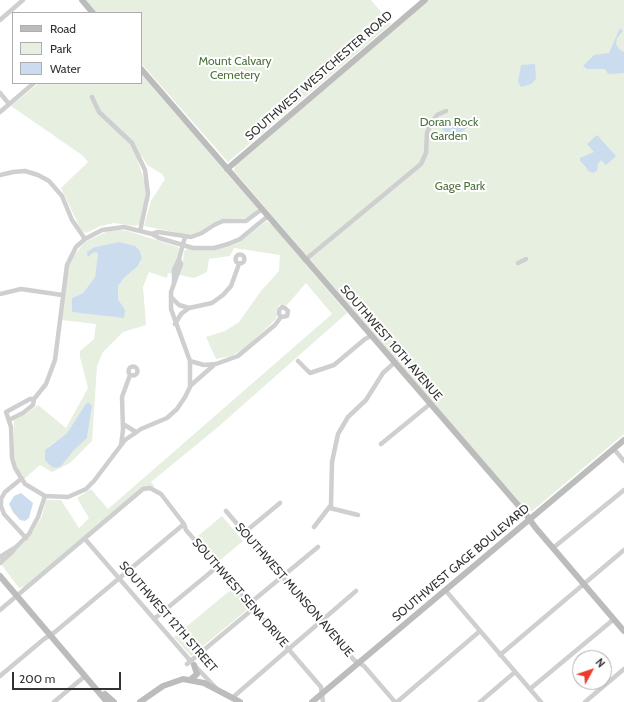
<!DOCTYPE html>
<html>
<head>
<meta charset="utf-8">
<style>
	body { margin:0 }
	#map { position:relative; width:624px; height:702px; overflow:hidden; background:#fff; font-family:Cabin,sans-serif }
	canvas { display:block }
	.legend { position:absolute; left:12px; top:12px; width:130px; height:72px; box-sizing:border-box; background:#fff; border:1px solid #adadad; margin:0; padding:5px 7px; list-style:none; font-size:12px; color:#323232 }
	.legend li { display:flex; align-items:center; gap:8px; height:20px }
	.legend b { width:20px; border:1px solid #adadad }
	.north { position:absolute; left:572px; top:650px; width:40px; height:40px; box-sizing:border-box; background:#fff; border:1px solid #adadad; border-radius:50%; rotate:50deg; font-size:11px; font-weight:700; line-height:16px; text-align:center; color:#323232 }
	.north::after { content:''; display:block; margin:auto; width:14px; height:18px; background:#f1392b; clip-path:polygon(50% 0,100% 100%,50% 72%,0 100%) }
	.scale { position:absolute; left:12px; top:672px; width:109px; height:18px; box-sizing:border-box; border:2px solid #323232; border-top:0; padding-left:5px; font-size:12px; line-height:14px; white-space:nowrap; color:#323232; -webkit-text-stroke:3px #fff; paint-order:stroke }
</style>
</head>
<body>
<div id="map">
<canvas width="624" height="702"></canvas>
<ul class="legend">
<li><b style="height:5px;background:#bcbcbc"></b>Road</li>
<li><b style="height:11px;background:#e6efe0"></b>Park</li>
<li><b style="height:11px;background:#cbdcef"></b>Water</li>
</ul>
<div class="north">N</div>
<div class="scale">200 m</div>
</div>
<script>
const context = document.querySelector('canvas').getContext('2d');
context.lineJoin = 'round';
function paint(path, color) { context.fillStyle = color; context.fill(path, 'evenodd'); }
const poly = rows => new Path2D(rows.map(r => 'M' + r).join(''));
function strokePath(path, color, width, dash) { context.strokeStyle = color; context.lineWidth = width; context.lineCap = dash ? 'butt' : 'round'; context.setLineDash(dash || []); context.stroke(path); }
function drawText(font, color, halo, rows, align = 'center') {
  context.font = font + ' Cabin,sans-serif'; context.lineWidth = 4; context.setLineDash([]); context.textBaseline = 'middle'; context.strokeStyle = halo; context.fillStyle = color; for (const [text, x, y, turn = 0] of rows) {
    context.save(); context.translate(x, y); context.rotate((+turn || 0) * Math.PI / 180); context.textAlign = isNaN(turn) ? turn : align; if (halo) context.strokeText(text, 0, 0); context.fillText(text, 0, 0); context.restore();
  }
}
const green = poly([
	[86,0,371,0,391,24,228,162,141,63,141,13,97,13],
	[428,0,624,0,624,434,532,511,527,510,455,428,234,171,235,166],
	[141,74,257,208,257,211,249,218,223,219,211,224,203,231,189,235,144,226,151,201,165,179,162,174,147,165,142,156,137,159,145,182,146,197,140,224,135,226,114,223,101,226,86,233,81,230,61,188,88,162,82,155,11,106,39,83,141,83],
	[267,221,274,227,347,313,218,427,151,482,155,487,150,486,143,488,26,586,19,588,1,564,31,535,42,516,46,500,61,500,79,528,89,518,77,498,91,489,108,509,332,314,306,283,287,305,279,305,276,310,277,317,275,320,243,350,231,356,216,359,206,337,225,331,239,322,261,291,279,271,280,255,234,248,230,256,209,259,207,272,194,278,179,275,183,261,184,251,187,249,207,250,217,249,243,239],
	[118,230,128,231,178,247,180,249,172,274,168,273,167,278,149,272,143,287,146,325,123,332,103,352,97,366,92,441,70,463,52,472,40,465,24,479,18,470,14,457,14,420,26,414,38,405,66,428,88,388,80,357,80,351,94,339,96,324,62,320,68,269,71,259,85,242,108,231],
	[119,242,140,251,142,258,138,266,125,277,118,286,118,299,125,310,94,313,72,312,72,298,83,293,95,277,98,253,94,251,95,247],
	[85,405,92,406,87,438,73,450,48,447,67,433],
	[222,516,243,541,219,561,198,536],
	[233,588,248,606,248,609,191,656,174,637]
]);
const water = poly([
	[620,28,623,31,617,38,616,44,619,49,624,52,624,73,608,74,605,69,587,69,583,66,594,55,609,53],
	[535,64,536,79,531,84,521,87,518,82,521,65],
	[469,118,473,123,462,132,454,134,446,132,442,129,446,123],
	[597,135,616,156,606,165,601,160,598,164,597,171,593,173,588,171,586,167,580,161,580,158,594,152,587,144],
	[119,242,135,246,140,251,142,258,138,266,125,277,118,286,118,299,125,310,124,318,72,312,72,298,83,293,95,277,98,253,94,252,88,257,87,252,95,247],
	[88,402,92,406,87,438,74,450,61,466,56,468,52,467,45,460,45,450,67,433,85,405],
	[21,493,33,503,29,518,25,521,20,520,13,512,9,504,14,496]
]);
const street = poly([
	[0,20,23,0],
	[0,93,9,104],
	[92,97,99,112,132,143,145,170,148,194,140,231],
	[0,112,34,83],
	[0,175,13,172,25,171,38,175,49,181,62,196,72,220,85,239],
	[152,234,158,232,191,237,202,233,214,225,223,221,246,221,262,209],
	'235.5 259a4.5 4.5 0 1 1 9 0a4.5 4.5 0 1 1-9 0Z',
	[305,260,421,164,426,153,427,133,431,123,437,115,446,111],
	[518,263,526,259],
	[174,284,174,270,179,259],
	[0,294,21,289,62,295],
	[171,297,179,305,189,308,212,303,223,295,231,286,239,264],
	[175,324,181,314,189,308],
	[190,361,204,365,216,364,238,356,275,325,281,317,287,316,288,311,285,308,282,307,279,310,279,314,281,317],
	[298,361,310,373,334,365,365,339,371,336],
	'128.5 371a4.5 4.5 0 1 1 9 0a4.5 4.5 0 1 1-9 0Z',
	[190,386,214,365],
	[34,399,30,399,6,412,11,427,12,458,15,468,25,484,45,496],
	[9,420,23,413,33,405,34,399,46,384,55,360,67,265,76,247,85,239,102,230,124,227,152,234,159,238,193,248,214,248,228,244,240,239,268,216],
	[123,424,136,432],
	[381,444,430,404],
	[121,445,123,430,122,397,130,375],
	[614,449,624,461],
	[21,479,5,492,1,499,1,506,4,514,26,538],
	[330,508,358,515],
	[226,511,354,660,364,666,395,702],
	[314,527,331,505,332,462,338,434,348,417,366,400,383,373,394,363],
	[245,532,280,503],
	[85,539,194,665,216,688],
	[553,548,624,490],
	[0,557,16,547,29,534,38,517,45,496,68,497,86,489,94,481,125,440,141,429,167,418,177,409,185,397,190,387,190,361,171,309,171,292,181,264,179,259,185,237],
	[0,563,13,551,16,547],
	[446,591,541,702],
	[249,604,318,547],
	[0,610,143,489,150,488,161,494,184,524,186,530,321,687,323,702],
	[154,619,217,567],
	[500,655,624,550],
	[187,664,253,609],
	[0,676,44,639,55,632,184,524],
	[530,689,614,619],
	[232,698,356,591],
	[54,702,85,676],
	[397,702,480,631],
	[480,702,515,672],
	[585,702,624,669]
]);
const secondary = poly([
	[82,0,93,13],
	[141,69,525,513,535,527,624,631],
	[227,169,425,0],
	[0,576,107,702],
	[190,680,197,674,194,665],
	[105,694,114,702],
	[140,702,163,686,183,679,204,683,240,702],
	[312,702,624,440]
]);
const parkNames = [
	["Mount Calvary",235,61],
	["Cemetery",235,75],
	["Doran Rock",449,122],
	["Garden",449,136],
	["Gage Park",460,186]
];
const streetNames = [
	["SOUTHWEST WESTCHESTER ROAD",319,76,-41],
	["SOUTHWEST 10TH AVENUE",391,343,49],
	["SOUTHWEST GAGE BOULEVARD",461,563,-40],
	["SOUTHWEST MUNSON AVENUE",294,590,49],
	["SOUTHWEST SENA DRIVE",240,593,49],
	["SOUTHWEST 12TH STREET",168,617,49]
];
paint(green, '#e6efe0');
paint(water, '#cbdcef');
strokePath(street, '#cfcfcf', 4.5);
strokePath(secondary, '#bcbcbc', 6);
drawText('12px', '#4d723b', '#fff', parkNames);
drawText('12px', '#323232', '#fff', streetNames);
</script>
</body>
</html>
